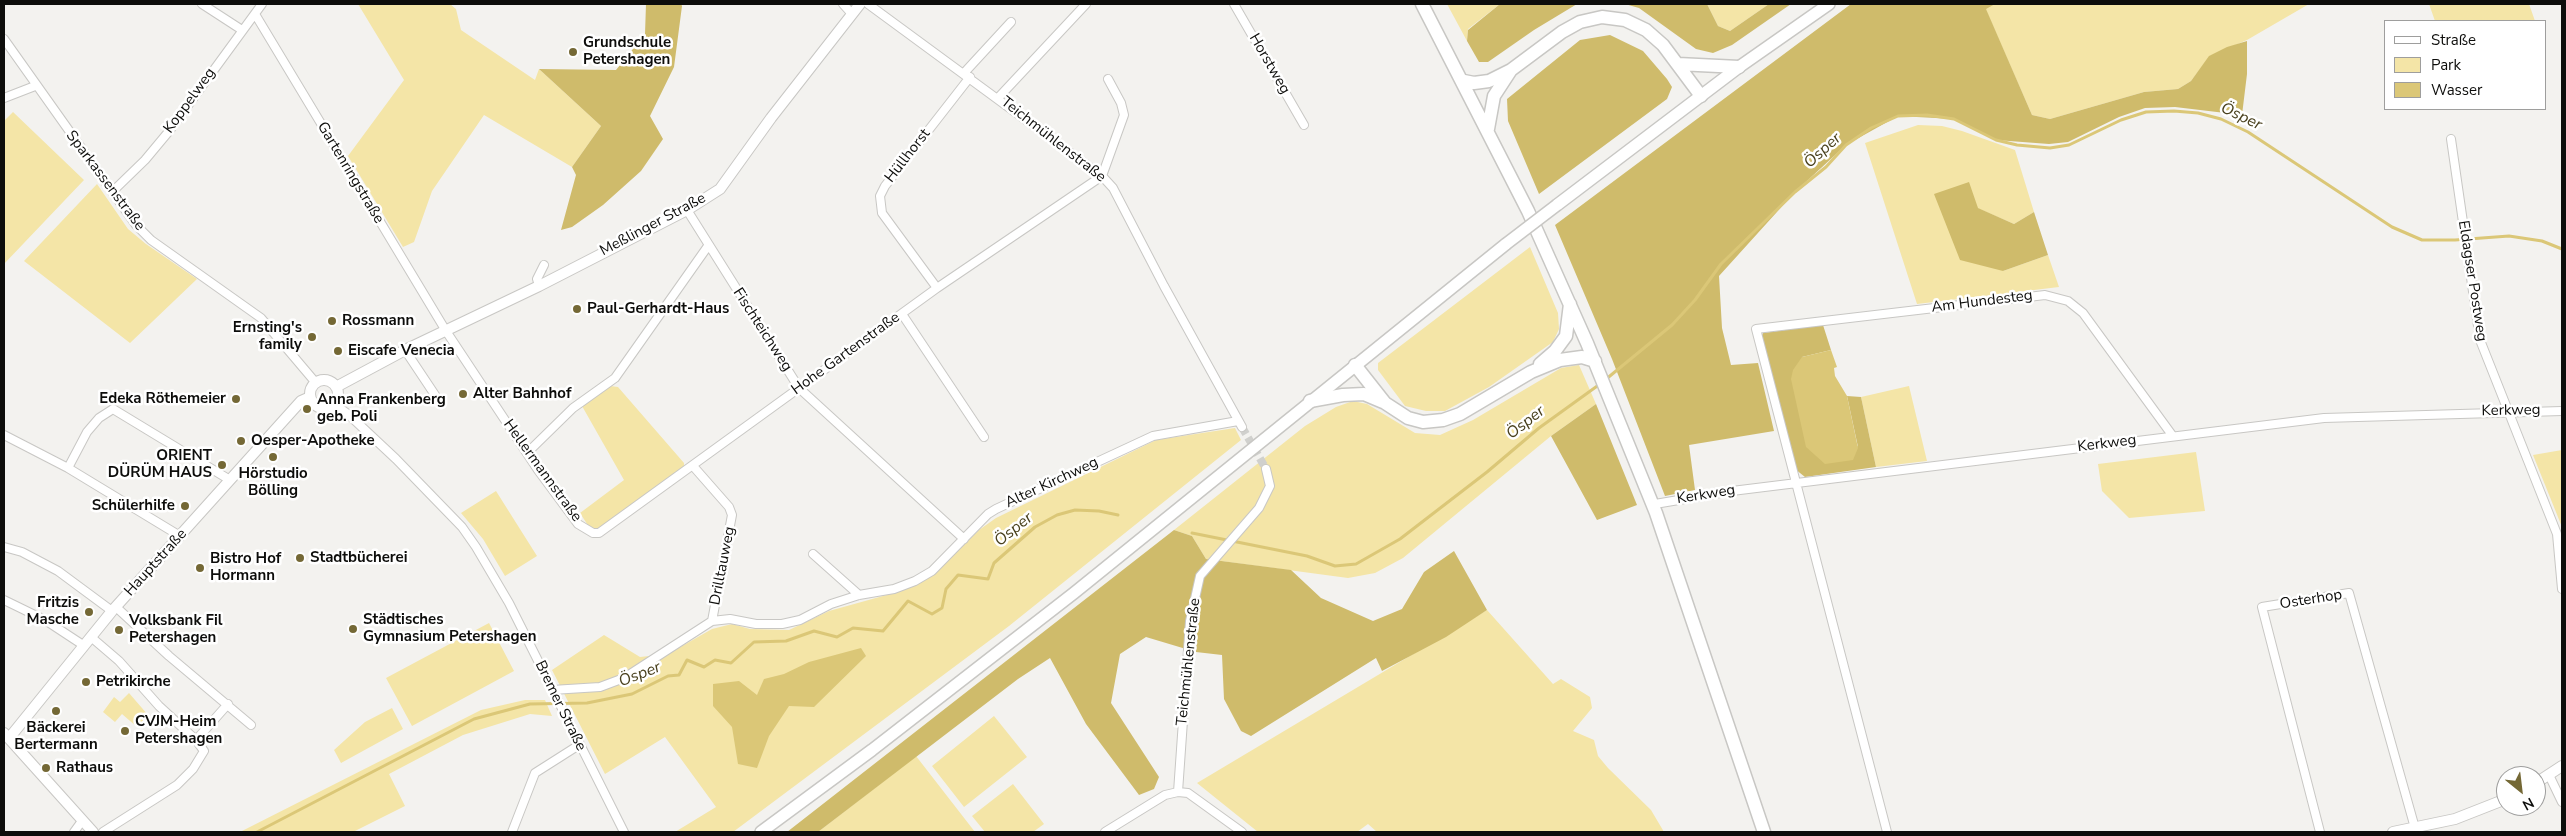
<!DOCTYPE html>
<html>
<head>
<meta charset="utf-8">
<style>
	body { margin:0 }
	#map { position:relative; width:2566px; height:836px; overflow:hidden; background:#f3f2ef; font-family:"Nunito Sans",sans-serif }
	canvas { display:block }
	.frame { position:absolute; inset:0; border:5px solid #0d0d0b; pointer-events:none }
	.legend { position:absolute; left:2384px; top:20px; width:162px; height:90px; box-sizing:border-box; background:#fff; border:1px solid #9e9e9d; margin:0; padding:6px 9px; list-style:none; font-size:15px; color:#0d0d0b }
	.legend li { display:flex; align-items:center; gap:10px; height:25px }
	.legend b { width:25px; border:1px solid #9e9e9d }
	.north { position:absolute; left:2496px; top:766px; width:50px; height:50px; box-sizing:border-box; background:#fff; border:1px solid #9e9e9d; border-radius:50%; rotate:151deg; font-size:14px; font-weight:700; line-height:20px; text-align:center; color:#0d0d0b }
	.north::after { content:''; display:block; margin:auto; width:18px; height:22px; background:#746835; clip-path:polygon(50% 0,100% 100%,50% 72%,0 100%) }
</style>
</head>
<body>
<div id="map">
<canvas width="2566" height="836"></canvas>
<div class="frame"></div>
<ul class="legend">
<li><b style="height:6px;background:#fff"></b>Straße</li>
<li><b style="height:14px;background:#f4e5a7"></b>Park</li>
<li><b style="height:14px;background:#dbc777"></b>Wasser</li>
</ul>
<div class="north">N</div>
</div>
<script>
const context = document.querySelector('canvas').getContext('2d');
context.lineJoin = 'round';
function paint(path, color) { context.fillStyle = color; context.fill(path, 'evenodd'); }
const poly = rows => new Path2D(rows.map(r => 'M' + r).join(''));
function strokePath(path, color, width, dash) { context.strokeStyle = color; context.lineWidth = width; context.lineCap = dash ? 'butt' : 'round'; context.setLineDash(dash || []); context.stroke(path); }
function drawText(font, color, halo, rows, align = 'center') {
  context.font = font + ' "Nunito Sans",sans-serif'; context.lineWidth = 5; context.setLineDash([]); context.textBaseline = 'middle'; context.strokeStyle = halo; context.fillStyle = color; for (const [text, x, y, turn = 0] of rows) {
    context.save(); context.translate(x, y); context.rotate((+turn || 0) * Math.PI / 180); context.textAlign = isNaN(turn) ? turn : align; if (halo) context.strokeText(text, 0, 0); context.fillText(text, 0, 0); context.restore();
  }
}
const green = poly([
	[358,4,450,4,456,9,461,30,535,80,539,69,601,126,572,167,484,115,432,191,414,242,403,247,348,156,404,80],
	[1447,4,1500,4,1468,29,1467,41],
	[1707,4,1769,4,1730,31,1718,26],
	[1995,4,2309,4,2247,40,2210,56,2191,81,2178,89,2144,92,2050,119,2032,115,1985,8],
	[2429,4,2529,4,2535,21,2435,21],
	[13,112,84,180,4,264,4,121],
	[1918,125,1942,126,1962,131,2015,150,2034,212,2014,224,1977,208,1935,194,2003,271,2048,255,2059,287,1917,304,1865,143],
	[97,184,128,229,146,244,197,279,130,343,24,261],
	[1530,247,1558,313,1559,329,1553,342,1489,387,1445,411,1426,411,1405,406,1378,370,1378,363],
	[1579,365,1596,404,1551,436,1403,558,1375,573,1348,578,1206,559,1192,536,1174,530,1305,426,1336,407,1353,401,1367,404,1415,433,1440,435,1473,420,1561,368],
	[610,386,618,387,684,463,684,467,598,529,589,527,580,513,624,480,582,406],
	[1909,386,1927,461,1876,467,1861,397],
	[1235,428,1241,440,1009,626,733,832,675,832,716,807,665,737,605,774,552,670,604,635,640,657,668,654,712,629,732,624,750,629,789,630,829,611,901,591,935,574,979,530,996,518,1156,440],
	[2562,450,2562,527,2533,455],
	[2196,452,2205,511,2129,518,2102,491,2098,464],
	[496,491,537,556,505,576,483,539,461,513],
	[1487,610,1553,684,1561,679,1590,697,1592,708,1573,731,1594,740,1598,756,1608,768,1651,810,1664,832,1377,832,1368,824,1357,832,1258,832,1197,783],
	[489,623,514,671,412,726,386,678],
	[129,693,148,715,137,727,122,714,115,722,103,712,114,697,120,702],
	[525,700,545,700,552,716,530,714,463,735,389,774,405,806,353,832,240,832,481,710],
	[392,708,403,729,341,763,334,750,365,722],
	[994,716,1027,757,964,807,932,766],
	[916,756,975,832,818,832],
	[1013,784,1044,824,1033,832,985,832,972,816]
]);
const forest = poly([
	[646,4,681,4,682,6,674,67,650,116,663,139,641,171,603,205,572,227,561,230,576,175,572,167,601,126,539,69,616,70,645,34],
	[1500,4,1581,4,1577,4,1534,30,1488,62,1479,62,1467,41,1468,30],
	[1625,4,1707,4,1718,26,1730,31,1769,4,1791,4,1732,45,1713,53,1696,49,1639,8],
	[1851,4,1995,4,1986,9,2032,115,2050,119,2144,92,2178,89,2191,81,2209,56,2227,47,2247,41,2247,74,2242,115,2175,107,2145,108,2119,117,2068,142,2049,144,1996,140,1954,119,1898,116,1846,145,1795,192,1719,276,1722,328,1731,365,1758,363,1774,431,1689,445,1695,490,1665,496,1612,359,1555,225],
	[1610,35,1643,51,1667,79,1672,87,1667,99,1539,194,1508,121,1507,99,1580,40],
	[1969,182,1978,208,2014,224,2034,212,2048,255,2003,271,1960,260,1934,194],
	[1823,325,1831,350,1802,357,1858,447,1847,396,1861,397,1876,467,1805,477,1795,469,1761,338,1763,333],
	[1596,404,1637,505,1597,520,1551,436],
	[1174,530,1192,536,1206,559,1291,570,1321,598,1373,621,1402,609,1424,572,1454,551,1487,610,1446,637,1382,671,1376,658,1251,736,1241,731,1224,699,1222,655,1196,652,1146,637,1120,654,1111,703,1159,777,1154,789,1139,795,1086,724,1050,658,1018,679,818,832,787,832]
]);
const water = poly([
	[1831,350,1837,367,1834,368,1835,376,1847,396,1858,448,1853,460,1825,464,1806,447,1791,379,1793,370,1802,357],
	[861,648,866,656,814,707,789,706,769,736,757,768,738,764,732,727,713,706,713,684,739,681,757,695,764,679,784,674,809,662]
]);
const stream = poly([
	[1605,380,1672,325,1695,300,1721,264,1795,192,1826,167,1846,145,1871,128,1898,116,1927,115,1954,119,1996,140,2017,145,2050,148,2069,145,2121,120,2146,112,2174,111,2198,113,2221,119,2248,132,2392,227,2422,240,2455,240,2509,236,2542,241,2562,249],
	[1192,533,1307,556,1335,566,1356,564,1400,539,1487,472,1539,428,1600,384],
	[257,832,474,719,530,704,587,703,632,694,668,676,679,675,687,660,704,667,715,660,731,663,754,642,786,641,814,631,837,637,853,628,883,631,908,601,932,614,942,608,946,589,958,575,988,579,994,563,1035,527,1057,515,1075,510,1099,511,1118,515]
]);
const minorTunnel = poly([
	[1242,427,1266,469]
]);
const minor = poly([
	[202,4,242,30],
	[843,4,852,14],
	[868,4,1102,176,1113,188,1164,286,1242,427],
	[1234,4,1304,125],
	[255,14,446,331,538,470,578,524,593,533,599,533,937,288,1102,176],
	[4,39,136,225,151,240,261,318,316,383],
	[964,73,1011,22],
	[4,98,35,86],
	[998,98,1086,4],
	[2451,139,2480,340,2557,534,2562,589],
	[1102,176,1124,115,1121,103,1108,79],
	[112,192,145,160,170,130,262,4],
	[687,210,799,388,964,539],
	[539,286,537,279,544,265],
	[937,288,882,213,880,196,885,186,970,77],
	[902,314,984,437],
	[405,350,439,401],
	[334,404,348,414,396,459,462,527,476,547,509,603,624,832],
	[4,435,68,468,180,536],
	[527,453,573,408,615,378,708,246],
	[693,466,729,507,732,515,712,621],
	[68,468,87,432,99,418,113,409,230,480],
	[1655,504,1732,491,2324,418,2562,411],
	[4,547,22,552,58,571,112,611],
	[813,554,859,595],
	[4,600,45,620,83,645],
	[116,607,169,656,251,725],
	[91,637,119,661,159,706,196,740,204,751,193,769,177,785,103,832],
	[552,690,600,687,624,678,712,621,730,619,756,624,782,624,800,620,831,604,859,595,894,589,915,581,932,571,988,514,996,509,1153,436,1238,421],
	[196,740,228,704],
	[2549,775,2562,802],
	[1178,792,1190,621,1200,576,1259,508,1270,486,1266,469],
	[74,832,82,821],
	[512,832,535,773,579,745],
	[1105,832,1165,795,1178,792,1188,793,1242,832],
	[1887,832,1756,329,2045,295,2068,301,2083,313,2172,435],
	[2320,832,2262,607,2349,593,2415,828]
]);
const tertiary = poly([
	'310 394a14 14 0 1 1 28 0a14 14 0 1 1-28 0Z',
	[336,387,405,350,539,286,687,210,720,189,771,118,860,4],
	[4,733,93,832],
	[10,737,112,611,301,401,310,397],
	[2536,783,2562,766],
	[2393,832,2455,819,2506,799]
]);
const secondary = poly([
	[1557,205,1739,67,1829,4],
	[761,832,872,750,1074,593,1506,244]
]);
const primary = poly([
	[1422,4,1528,211,1587,343,1656,513,1764,832],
	[1678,64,1739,67],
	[1464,81,1474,83,1489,81,1511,70,1562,32,1580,22,1602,17,1625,20,1646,30,1663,45,1701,96],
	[1488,129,1494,96,1511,70],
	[1540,364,1555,351,1566,336,1570,304],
	[1355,365,1385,403,1408,418,1423,422,1443,420,1460,414,1531,372,1560,360,1582,357,1595,361],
	[1310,401,1343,395,1364,394,1383,402]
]);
const secondaryBridge = poly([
	[1506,244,1557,205]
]);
const markers = [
	[573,52,5,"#746835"],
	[577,309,5,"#746835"],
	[332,321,5,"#746835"],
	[312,337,5,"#746835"],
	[338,351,5,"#746835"],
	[463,394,5,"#746835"],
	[236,399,5,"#746835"],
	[307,409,5,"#746835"],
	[241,441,5,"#746835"],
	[273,457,5,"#746835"],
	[222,465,5,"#746835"],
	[185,506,5,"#746835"],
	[300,558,5,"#746835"],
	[200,568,5,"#746835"],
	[89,612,5,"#746835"],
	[353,629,5,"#746835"],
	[119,630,5,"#746835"],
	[86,682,5,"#746835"],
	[56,711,5,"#746835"],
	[125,731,5,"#746835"],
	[46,768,5,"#746835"]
];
const poiNames = [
	["Grundschule",583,43],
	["Petershagen",583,60],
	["Paul-Gerhardt-Haus",587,309],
	["Rossmann",342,321],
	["Ernsting's",302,328,"right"],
	["family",302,345,"right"],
	["Eiscafe Venecia",348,351],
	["Alter Bahnhof",473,394],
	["Edeka Röthemeier",226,399,"right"],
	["Anna Frankenberg",317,400],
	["geb. Poli",317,417],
	["Oesper-Apotheke",251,441],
	["ORIENT",212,456,"right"],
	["DÜRÜM HAUS",212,473,"right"],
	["Hörstudio",273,474,"center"],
	["Bölling",273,491,"center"],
	["Schülerhilfe",175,506,"right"],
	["Stadtbücherei",310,558],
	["Bistro Hof",210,559],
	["Hormann",210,576],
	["Fritzis",79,603,"right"],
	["Masche",79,620,"right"],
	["Städtisches",363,620],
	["Gymnasium Petershagen",363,637],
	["Volksbank Fil",129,621],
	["Petershagen",129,638],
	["Petrikirche",96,682],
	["CVJM-Heim",135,722],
	["Petershagen",135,739],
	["Bäckerei",56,728,"center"],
	["Bertermann",56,745,"center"],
	["Rathaus",56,768]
];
const streetNames = [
	["Horstweg",1269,64,60],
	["Koppelweg",190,101,-54],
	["Teichmühlenstraße",1053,140,38],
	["Hüllhorst",908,156,-52],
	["Gartenringstraße",350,173,59],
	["Sparkassenstraße",105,181,53],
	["Meßlinger Straße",653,225,-28],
	["Eldagser Postweg",2472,281,81],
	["Am Hundesteg",1982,302,-7],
	["Fischteichweg",762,330,57],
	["Hohe Gartenstraße",846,354,-36],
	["Kerkweg",2511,411,-1],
	["Kerkweg",2107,444,-7],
	["Hellermannstraße",542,471,54],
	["Alter Kirchweg",1052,483,-25],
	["Kerkweg",1706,495,-9],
	["Hauptstraße",156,563,-48],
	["Drilltauweg",723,566,-79],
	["Osterhop",2311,600,-9],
	["Teichmühlenstraße",1189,662,-84],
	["Bremer Straße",560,706,64]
];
const waterNames = [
	["Ösper",2241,117,26],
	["Ösper",1823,151,-42],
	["Ösper",1526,423,-38],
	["Ösper",1014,530,-39],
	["Ösper",640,675,-21]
];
paint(green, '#f4e5a7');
paint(forest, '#cfbb6b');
paint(water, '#dbc777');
strokePath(stream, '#dbc777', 3);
strokePath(minorTunnel, '#d0d0cd', 8, [8, 4]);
strokePath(minor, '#c8c7c4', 10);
strokePath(tertiary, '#c8c7c4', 12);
strokePath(secondary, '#c8c7c4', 14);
strokePath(primary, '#c8c7c4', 15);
strokePath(minor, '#fff', 8);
strokePath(tertiary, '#fff', 10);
strokePath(secondary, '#fff', 11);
strokePath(primary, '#fff', 12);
strokePath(secondaryBridge, '#c8c7c4', 14, []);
strokePath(secondaryBridge, '#fff', 11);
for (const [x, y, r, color] of markers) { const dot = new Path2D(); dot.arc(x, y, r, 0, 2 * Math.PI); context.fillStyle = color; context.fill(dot); strokePath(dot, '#fff', 2); }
drawText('bold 15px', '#0d0d0b', '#fff', poiNames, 'left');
drawText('15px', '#0d0d0b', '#fff', streetNames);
drawText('italic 16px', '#49401d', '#fff', waterNames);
</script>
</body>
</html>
